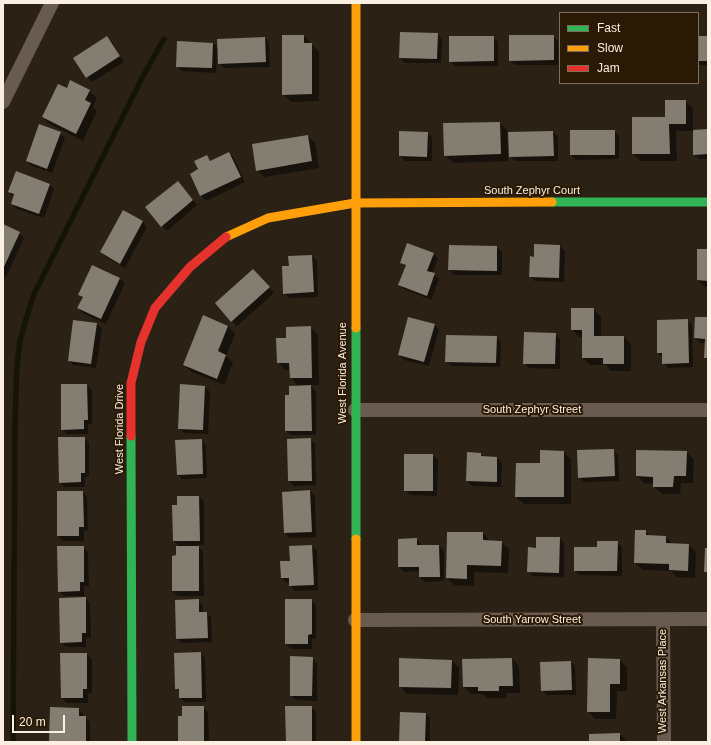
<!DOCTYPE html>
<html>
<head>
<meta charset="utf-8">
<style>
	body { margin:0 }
	#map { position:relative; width:711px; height:745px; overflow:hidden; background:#2b2215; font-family:Helvetica,sans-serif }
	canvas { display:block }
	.frame { position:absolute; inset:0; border:4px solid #fbefe2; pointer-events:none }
	.legend { position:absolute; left:559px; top:12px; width:140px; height:72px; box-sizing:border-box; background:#2a1904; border:1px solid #7e6f5d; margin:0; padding:5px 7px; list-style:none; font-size:12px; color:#fbefe2 }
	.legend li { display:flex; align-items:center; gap:8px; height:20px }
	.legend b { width:20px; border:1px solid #7e6f5d }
	.scale { position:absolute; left:12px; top:715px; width:53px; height:18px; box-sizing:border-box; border:2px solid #fbefe2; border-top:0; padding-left:5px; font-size:12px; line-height:14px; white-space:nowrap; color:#fbefe2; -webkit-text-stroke:3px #2a1904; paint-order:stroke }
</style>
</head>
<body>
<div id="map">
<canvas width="711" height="745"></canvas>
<div class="frame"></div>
<ul class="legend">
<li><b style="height:5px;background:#30b455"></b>Fast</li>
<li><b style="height:5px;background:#ff9f0a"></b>Slow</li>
<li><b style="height:5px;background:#e5322d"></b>Jam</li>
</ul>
<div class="scale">20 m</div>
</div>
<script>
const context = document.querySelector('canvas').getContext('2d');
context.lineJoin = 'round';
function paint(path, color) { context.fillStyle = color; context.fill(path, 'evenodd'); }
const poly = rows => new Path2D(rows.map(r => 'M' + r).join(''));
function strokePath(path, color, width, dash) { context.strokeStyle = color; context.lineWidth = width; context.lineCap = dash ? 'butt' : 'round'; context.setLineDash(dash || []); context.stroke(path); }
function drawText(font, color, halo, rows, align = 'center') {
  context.font = font + ' Helvetica,sans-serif'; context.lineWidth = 4; context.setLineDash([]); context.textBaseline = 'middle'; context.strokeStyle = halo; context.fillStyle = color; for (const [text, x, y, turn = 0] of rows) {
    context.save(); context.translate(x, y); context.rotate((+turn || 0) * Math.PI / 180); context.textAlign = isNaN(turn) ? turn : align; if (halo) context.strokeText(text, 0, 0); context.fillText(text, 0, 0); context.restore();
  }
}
const shadow = poly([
	[437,34,442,39,441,63,405,63,400,58],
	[304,36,319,52,319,101,291,102,283,94],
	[553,36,558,41,558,65,515,65,510,60],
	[493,37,498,42,498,66,455,66,450,61],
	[698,37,708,37,708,65,698,65],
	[107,38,112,42,124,62,92,82,87,77,75,58],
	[265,38,269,43,270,67,224,68,219,63,219,53,217,53,216,73,182,71,177,66,213,43,219,49],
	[67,89,89,91,97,98,93,107,97,111,83,141,50,124,43,117],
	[685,101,693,108,693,131,708,131,708,159,699,159,694,154,694,131,676,131,677,161,641,161,633,154,666,118],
	[500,123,507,130,508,154,510,154,509,133,553,132,558,137,558,161,515,161,508,154,508,161,453,163,445,155],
	[614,131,619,136,619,159,576,160,571,155],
	[60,133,65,138,52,173,32,166,27,161],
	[427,133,432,138,432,161,405,161,400,156],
	[308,136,315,143,319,168,264,177,257,170],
	[229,153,234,158,245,182,206,201,201,196,191,174,200,170,206,156,211,161],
	[49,184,54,189,44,218,17,209,12,204,14,197,9,192],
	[182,187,197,205,167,231,162,226],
	[123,212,143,222,147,227,125,268,106,257,101,252],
	[3,225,19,233,24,238,6,277,3,275],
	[450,246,497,247,502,252,502,275,454,275,449,270],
	[560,246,565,251,564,282,535,281,530,276],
	[708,250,708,287,705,287,698,280],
	[433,254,438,258,432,274,439,279,431,300,404,289,399,285,406,267,401,262],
	[312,256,317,261,318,297,289,298,284,293,290,267],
	[258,275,274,293,237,326,232,321],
	[120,279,125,283,106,324,83,313,78,308,83,298,79,295],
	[593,309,601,317,601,337,624,337,631,344,631,371,611,371,606,365,590,365,583,358,583,337,579,337,572,329],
	[708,318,708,360,705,357,706,343,700,343,695,338],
	[687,320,692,325,693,367,668,368,663,363,663,358,658,353],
	[97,324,102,329,96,368,73,365,69,360],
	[434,324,439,329,429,366,404,360,399,355],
	[228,326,235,334,226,356,233,363,224,385,192,372,184,365],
	[311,327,318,335,319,385,309,385,316,391,316,435,291,435,286,431,290,396,299,387,291,378,290,370,285,370,278,362,287,339],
	[555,334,560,339,560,369,529,368,524,363],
	[496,337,501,342,500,367,451,366,446,361],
	[87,385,92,390,92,424,88,424,88,434,67,434,62,429],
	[205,387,210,392,208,434,184,433,179,428],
	[84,438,89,443,89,477,85,477,85,487,64,487,60,482],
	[310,439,315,444,316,485,294,486,289,481],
	[201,440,206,445,207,478,182,479,178,475],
	[613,450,618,455,619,481,584,482,579,477],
	[564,452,571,459,571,504,524,504,516,497,541,464],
	[686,452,694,459,693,483,681,483,680,494,662,494,654,487,654,484,644,483,637,476],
	[480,454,484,458,497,458,502,463,501,487,472,486,467,481],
	[433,455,438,460,437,496,410,495,405,490],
	[310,491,315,496,316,537,290,538,285,533,283,492],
	[83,492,87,497,88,531,84,531,84,541,63,541,58,536],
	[199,497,204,501,204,545,197,545,203,552,204,596,178,596,173,591,177,556,180,547,174,541,178,506],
	[645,531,651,537,665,537,673,544,688,545,696,552,695,578,677,577,671,571,643,570,635,563],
	[483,533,490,541,501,542,509,549,508,573,474,572,474,586,454,585,447,578],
	[560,538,564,543,564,577,533,576,528,571,537,549],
	[416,539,421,544,421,546,439,546,444,551,444,581,425,582,420,577,420,571,404,572,399,567],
	[617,542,622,547,622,576,580,575,575,571,598,548],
	[312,546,317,551,318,590,295,591,290,586,290,583,287,583,282,578,291,562],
	[83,547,88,552,89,586,84,586,84,596,64,596,59,591],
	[85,598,90,603,91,638,86,638,86,647,66,647,61,642],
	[198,600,203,605,203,613,206,613,211,617,212,642,182,643,177,639],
	[311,600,316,605,316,639,312,639,312,649,291,649,286,644],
	[201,653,205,658,206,702,185,702,180,697,180,693,176,688],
	[87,654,92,659,92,693,88,693,88,703,67,703,62,698],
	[312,658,317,663,317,701,296,700,291,695],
	[512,659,519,666,520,693,506,693,506,698,487,698,482,694,471,694,464,687],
	[620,660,627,667,627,691,617,691,616,719,595,719,588,711],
	[452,661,459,668,458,695,407,694,400,686],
	[571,662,575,667,576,695,547,695,542,690],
	[203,707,208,712,209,742,179,742,183,717],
	[311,707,316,712,316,742,287,742],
	[78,709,83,713,83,717,85,717,90,722,90,742,50,742],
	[425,714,430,718,430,742,400,742],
	[620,734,627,742,590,742]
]);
const stream = poly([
	[13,742,15,423,17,365,20,341,26,319,34,294,143,76,164,39]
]);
const building = poly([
	[400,32,438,33,437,59,399,58],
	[282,35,304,35,304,43,312,43,312,94,282,95],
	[509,35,554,35,554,60,509,61],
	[107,36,120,56,86,78,73,58],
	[449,36,494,36,494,61,449,62],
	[698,36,708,36,708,61,698,61],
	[265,37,266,62,218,64,217,39],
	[177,41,213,43,212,68,176,67],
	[70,80,90,90,85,100,91,103,76,134,42,117,58,84,67,88],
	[665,100,686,100,686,124,669,124,670,154,632,154,632,117,665,117],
	[500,122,501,154,444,156,443,123],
	[39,124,61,132,47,169,26,161],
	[708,129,708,154,693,155,693,130],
	[570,130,615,130,615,155,570,155],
	[399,131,428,132,427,157,399,156],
	[553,131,554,156,509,157,508,132],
	[308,135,312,161,256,171,252,144],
	[229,152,241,177,200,196,190,174,198,169,194,161,207,155,210,161],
	[16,171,50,184,39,214,11,204,14,194,8,192],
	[178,181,193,200,161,227,145,207],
	[123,210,143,221,120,264,100,252],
	[3,224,20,232,3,269],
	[407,243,434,253,427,271,435,273,427,296,398,285,406,265,400,263],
	[534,244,560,245,559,278,529,277,530,256,534,257],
	[449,245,497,246,497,271,448,270],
	[697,249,708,249,708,281,697,280],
	[312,255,314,292,283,294,282,266,289,266,288,256],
	[92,265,120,278,101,319,77,308,83,297,78,295],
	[253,269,270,287,231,322,215,303],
	[571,308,594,308,594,336,624,336,624,364,603,364,603,358,582,358,582,330,571,330],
	[203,315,228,326,218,351,226,355,217,379,183,365],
	[408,317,435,324,424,362,398,355],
	[695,317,708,317,708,358,704,358,705,339,694,338],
	[688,319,689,363,662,364,662,353,657,353,657,320],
	[73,320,97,323,91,364,68,361],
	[311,326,312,378,290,378,289,363,277,363,276,338,286,338,286,327],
	[524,332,556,333,555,364,523,364],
	[446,335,497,336,496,363,445,362],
	[61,384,87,384,88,420,84,420,84,429,61,430],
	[180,384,205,386,203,430,178,429],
	[311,385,312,431,285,431,285,395,289,395,289,386],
	[58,437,85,437,85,473,81,473,81,482,59,483],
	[311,438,312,481,288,481,287,439],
	[202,439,203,474,177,475,175,440],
	[614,449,615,476,578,478,577,450],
	[540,450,564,451,564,497,515,497,516,463,540,463],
	[636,450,687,451,686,476,674,476,673,487,653,487,653,477,636,476],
	[467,452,481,453,481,456,497,457,497,482,466,481],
	[404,454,433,454,433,491,404,491],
	[310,490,312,532,284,533,282,492],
	[57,491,83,491,84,527,79,527,79,536,57,536],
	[177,496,199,496,200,541,173,541,172,505,177,505],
	[635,530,646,530,646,535,666,536,666,543,689,544,688,571,669,570,669,564,634,563],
	[447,532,483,532,483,540,502,541,501,566,467,565,467,579,446,578],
	[536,537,560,537,559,573,527,572,528,547,536,548],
	[417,538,417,545,439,545,440,577,419,577,419,567,398,567,398,539],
	[597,541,618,541,617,571,574,571,574,547,597,547],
	[312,545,314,585,289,586,289,578,281,578,280,561,290,561,289,546],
	[57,546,84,546,84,582,80,582,80,591,58,592],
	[176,546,199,546,199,591,172,591,172,556,176,555],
	[705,548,708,548,708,572,704,572],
	[86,597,86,633,82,633,82,642,60,643,59,598],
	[199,599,199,612,207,612,208,638,176,639,175,600],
	[285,599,312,599,312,634,308,635,308,644,285,644],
	[201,652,202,698,179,698,179,689,175,689,174,653],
	[60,653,87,653,87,689,83,689,83,698,61,698],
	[290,656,313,657,312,696,290,696],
	[399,658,452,660,451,688,399,687],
	[512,658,513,686,499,686,499,691,478,691,478,687,463,687,462,659],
	[588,658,620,659,620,684,610,684,610,712,587,712],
	[571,661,572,690,541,691,540,662],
	[182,706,204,706,204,742,178,742,178,716,182,716],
	[285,706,312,706,312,742,286,742],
	[50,707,79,708,79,716,86,716,86,742,49,742],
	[400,712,426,713,425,742,399,742],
	[620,733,620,742,589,742,589,734]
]);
const street = poly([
	[3,102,52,3],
	[355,410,708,410],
	[355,620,708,619],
	[663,620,664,742]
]);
const fast = poly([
	[552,202,708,202],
	[356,328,356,539],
	[131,436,132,742]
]);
const slow = poly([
	[356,3,356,328],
	[226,237,268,218,355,203,552,202],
	[356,539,356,742]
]);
const jam = poly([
	[131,436,131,383,141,342,155,308,190,267,226,237]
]);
const streetNames = [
	["South Zephyr Court",532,191],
	["West Florida Avenue",343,373,-90],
	["South Zephyr Street",532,410],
	["West Florida Drive",120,429,-90],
	["South Yarrow Street",532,620],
	["West Arkansas Place",663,681,-90]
];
paint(shadow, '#0007');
strokePath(stream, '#161503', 5.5);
paint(building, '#847d71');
strokePath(street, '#695b50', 14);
strokePath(fast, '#30b455', 9);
strokePath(slow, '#ff9f0a', 9);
strokePath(jam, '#e5322d', 9);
drawText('11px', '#fbefe2', '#2a1904', streetNames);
</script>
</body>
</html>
